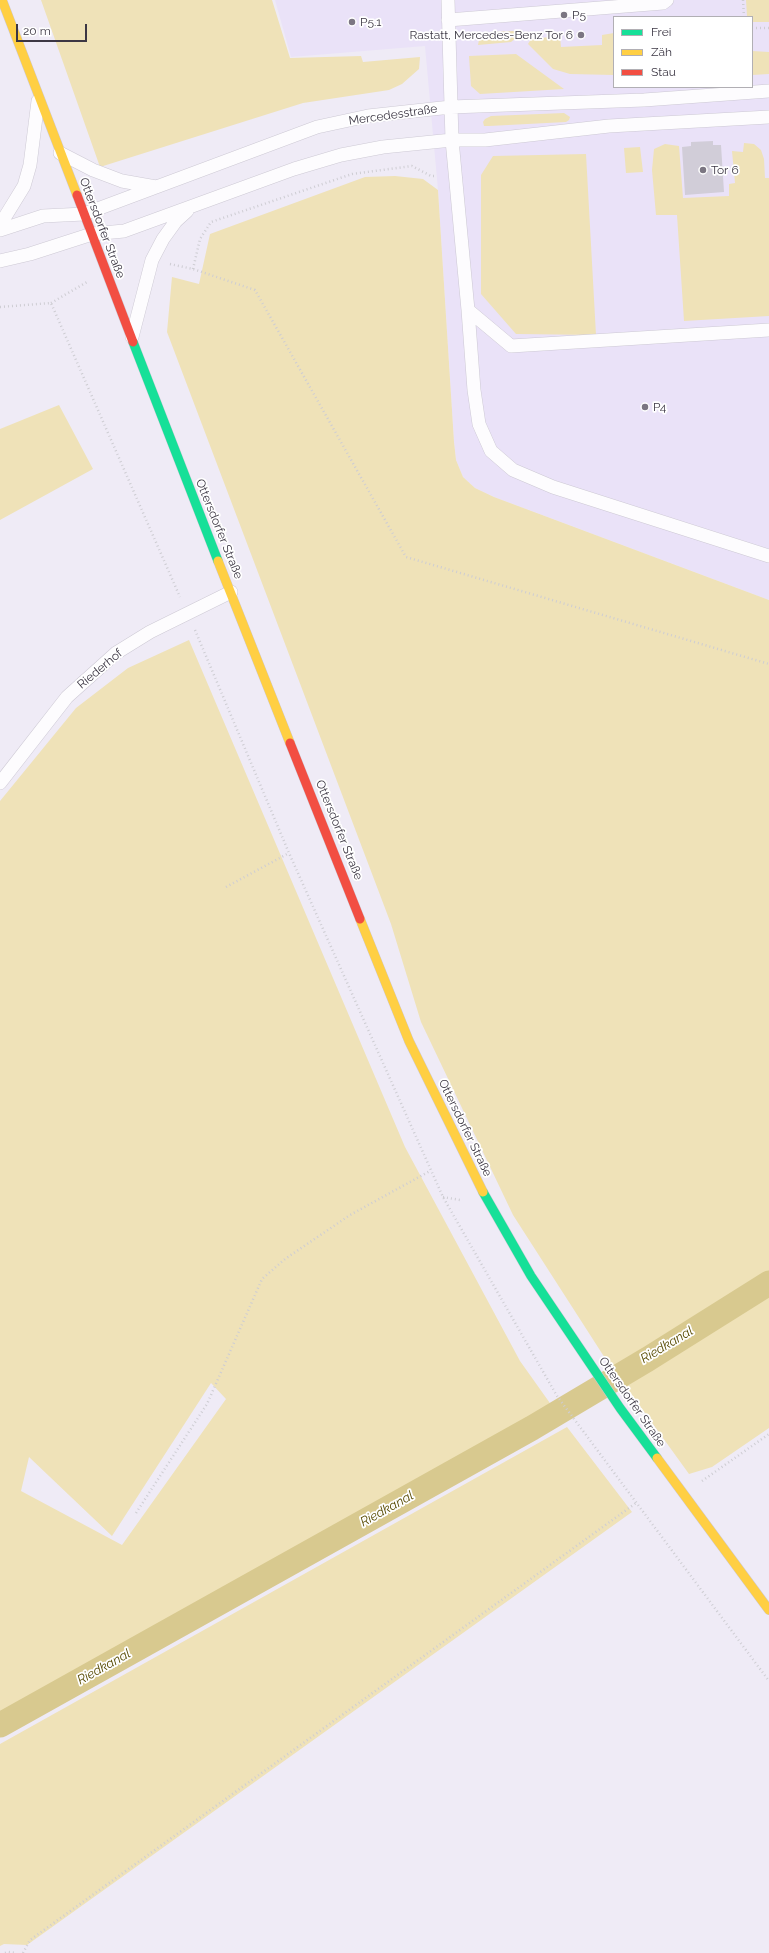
<!DOCTYPE html>
<html>
<head>
<meta charset="utf-8">
<style>
	body { margin:0 }
	#map { position:relative; width:769px; height:1953px; overflow:hidden; background:#efebf6; font-family:Raleway,sans-serif }
	canvas { display:block }
	.legend { position:absolute; left:613px; top:16px; width:140px; height:72px; box-sizing:border-box; background:#fff; border:1px solid #b1afb4; margin:0; padding:5px 7px; list-style:none; font-size:12px; color:#3c3744 }
	.legend li { display:flex; align-items:center; gap:8px; height:20px }
	.legend b { width:20px; border:1px solid #b1afb4 }
	.scale { position:absolute; left:16px; top:24px; width:71px; height:18px; box-sizing:border-box; border:2px solid #3c3744; border-top:0; padding-left:5px; font-size:12px; line-height:14px; white-space:nowrap; color:#3c3744; -webkit-text-stroke:3px #fff; paint-order:stroke }
</style>
</head>
<body>
<div id="map">
<canvas width="769" height="1953"></canvas>
<ul class="legend">
<li><b style="height:5px;background:#16e098"></b>Frei</li>
<li><b style="height:5px;background:#ffcf43"></b>Zäh</li>
<li><b style="height:5px;background:#f24e42"></b>Stau</li>
</ul>
<div class="scale">20 m</div>
</div>
<script>
const context = document.querySelector('canvas').getContext('2d');
context.lineJoin = 'round';
function paint(path, color) { context.fillStyle = color; context.fill(path, 'evenodd'); }
const poly = rows => new Path2D(rows.map(r => 'M' + r).join(''));
function strokePath(path, color, width, dash) { context.strokeStyle = color; context.lineWidth = width; context.lineCap = dash ? 'butt' : 'round'; context.setLineDash(dash || []); context.stroke(path); }
function drawText(font, color, halo, rows, align = 'center') {
  context.font = font + ' Raleway,sans-serif'; context.lineWidth = 3.5; context.setLineDash([]); context.textBaseline = 'middle'; context.strokeStyle = halo; context.fillStyle = color; for (const [text, x, y, turn = 0] of rows) {
    context.save(); context.translate(x, y); context.rotate((+turn || 0) * Math.PI / 180); context.textAlign = isNaN(turn) ? turn : align; if (halo) context.strokeText(text, 0, 0); context.fillText(text, 0, 0); context.restore();
  }
}
const built = poly([
	[275,0,769,0,769,600,494,497,475,488,463,477,456,460,454,442,438,190,425,46,291,57],
	[614,17,752,17,752,87,614,87]
]);
const green = poly([
	[41,0,272,0,290,58,361,56,363,62,420,57,419,69,402,84,389,90,303,103,100,167],
	[746,0,769,0,769,22,752,22,752,17,747,16],
	[514,31,516,38,511,42,478,45,479,40,492,32],
	[614,33,614,75,570,74,553,69,528,44,531,39,560,36,561,47,602,45,602,35],
	[752,51,769,52,769,74,752,75],
	[516,54,564,89,480,94,471,86,469,56],
	[564,113,570,117,569,120,566,122,489,126,484,126,483,122,485,119,491,116],
	[744,143,754,144,761,150,764,159,765,178,769,178,769,316,684,321,677,215,656,215,652,170,654,149,665,144,679,146,683,198,729,196,729,184,735,183,732,151,743,152],
	[640,147,643,172,626,173,624,148],
	[586,154,596,335,516,334,481,294,481,175,493,156],
	[395,176,423,179,438,190,454,442,456,460,463,477,475,488,494,497,769,600,769,1428,712,1467,689,1474,603,1355,513,1215,421,1022,391,924,167,332,172,277,199,284,210,234,365,177],
	[59,405,93,469,0,520,0,429],
	[189,640,405,1147,520,1361,552,1406,0,1713,0,801,76,708,128,668],
	[211,1383,226,1399,122,1545,21,1491,29,1457,112,1536],
	[567,1427,632,1512,27,1945,4,1944,0,1946,0,1744]
]);
const canal = poly([
	[0,1725,532,1428,648,1359,769,1283]
]);
const building = poly([
	[713,141,713,145,721,145,724,192,685,195,682,147,691,146,691,142]
]);
const path = poly([
	[743,0,744,17],
	[752,28,769,28],
	[170,264,193,269,255,290,406,557,769,664],
	[193,269,200,239,211,222,352,174,412,166,431,176,436,176],
	[51,303,87,282],
	[0,307,51,303,180,597],
	[195,630,289,853,443,1197,557,1396,769,1681],
	[226,887,289,853],
	[443,1197,460,1200],
	[702,1481,769,1434],
	[136,1513,207,1404,262,1279,285,1259,350,1215,430,1171],
	[5,1953,8,1952,16,1953],
	[23,1953,30,1940,636,1503]
]);
const lane = poly([
	[448,0,452,140,468,310,474,390,479,424,491,451,513,470,553,487,769,556],
	[448,20,663,3,667,0],
	[60,153,93,170,122,181,156,187],
	[0,225,24,186,30,165,38,101],
	[0,230,43,216,84,214,317,127,368,116,451,107,644,100,769,91],
	[0,261,30,254,92,234,124,231,294,169,341,155,383,147,452,140,485,140,609,126,769,117],
	[468,310,511,346,769,330],
	[132,337,152,260,163,239,176,221,187,211],
	[0,783,67,697,116,653,150,632,231,592]
]);
const fast = poly([
	[133,342,218,561],
	[483,1192,531,1276,620,1408,657,1458]
]);
const slow = poly([
	[2,0,77,195],
	[218,561,290,743],
	[360,919,409,1041,483,1192],
	[657,1458,769,1610]
]);
const jam = poly([
	[77,195,133,342],
	[290,743,360,919]
]);
const markers = [
	[564,15,4,"#7b7682"],
	[352,22,4,"#7b7682"],
	[581,35,4,"#7b7682"],
	[703,170,4,"#7b7682"],
	[645,407,4,"#7b7682"]
];
const poiNames = [
	["P5",572,15],
	["P5.1",360,22],
	["Rastatt, Mercedes-Benz Tor 6",573,35,"right"],
	["Tor 6",711,170],
	["P4",653,407]
];
const streetNames = [
	["Mercedesstraße",393,115,-8],
	["Ottersdorfer Straße",102,228,69],
	["Ottersdorfer Straße",219,529,68],
	["Riederhof",100,669,-40],
	["Ottersdorfer Straße",339,830,68],
	["Ottersdorfer Straße",465,1128,64],
	["Ottersdorfer Straße",632,1402,55]
];
const waterNames = [
	["Riedkanal",667,1345,-31],
	["Riedkanal",387,1509,-29],
	["Riedkanal",104,1667,-29]
];
paint(built, '#eae2f8');
paint(green, '#efe2b8');
strokePath(canal, '#d8c98f', 25);
paint(building, '#d1cdd8');
strokePath(lane, '#cdc9d4', 14);
strokePath(fast, '#cdc9d4', 10);
strokePath(slow, '#cdc9d4', 10);
strokePath(jam, '#cdc9d4', 10);
strokePath(path, '#cecdd3', 2.5, [1, 3]);
strokePath(lane, '#fdfcfe', 13);
strokePath(fast, '#16e098', 9);
strokePath(slow, '#ffcf43', 9);
strokePath(jam, '#f24e42', 9);
for (const [x, y, r, color] of markers) { const dot = new Path2D(); dot.arc(x, y, r, 0, 2 * Math.PI); context.fillStyle = color; context.fill(dot); strokePath(dot, '#fff', 1.5); }
drawText('12px', '#3c3744', '#fff', poiNames, 'left');
drawText('12px', '#3c3744', '#fff', streetNames);
drawText('italic 13px', '#574a01', '#fff', waterNames);
</script>
</body>
</html>
